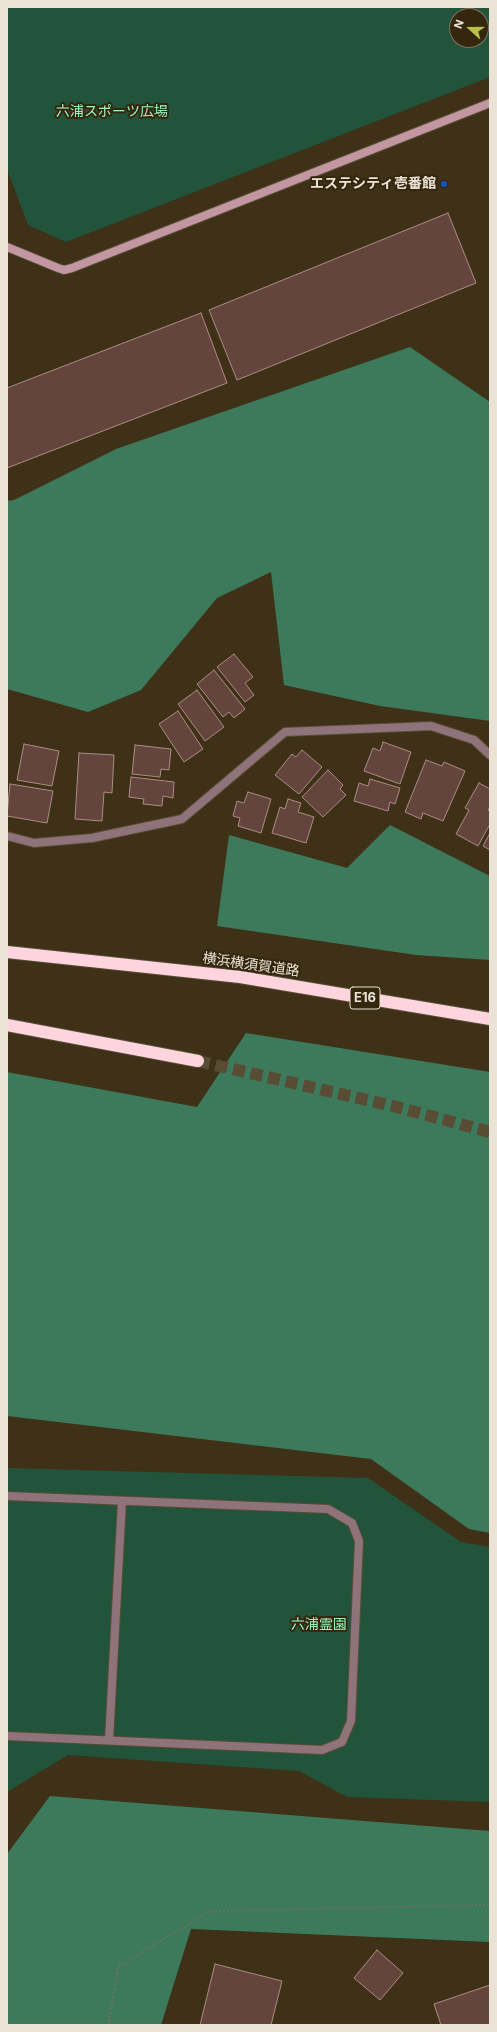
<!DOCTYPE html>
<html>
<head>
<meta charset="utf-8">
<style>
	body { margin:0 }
	#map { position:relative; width:497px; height:2032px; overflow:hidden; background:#3e3118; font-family:Inter,sans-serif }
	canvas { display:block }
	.frame { position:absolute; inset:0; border:8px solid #ebe3d5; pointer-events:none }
	.north { position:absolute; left:449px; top:8px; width:40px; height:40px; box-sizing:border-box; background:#34270e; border:1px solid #7d725e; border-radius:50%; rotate:291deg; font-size:11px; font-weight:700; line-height:16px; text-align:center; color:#ebe3d5 }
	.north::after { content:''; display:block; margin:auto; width:14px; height:18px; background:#bac045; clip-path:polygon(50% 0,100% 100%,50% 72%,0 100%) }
</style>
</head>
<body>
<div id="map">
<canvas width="497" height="2032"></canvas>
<div class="frame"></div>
<div class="north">N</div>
</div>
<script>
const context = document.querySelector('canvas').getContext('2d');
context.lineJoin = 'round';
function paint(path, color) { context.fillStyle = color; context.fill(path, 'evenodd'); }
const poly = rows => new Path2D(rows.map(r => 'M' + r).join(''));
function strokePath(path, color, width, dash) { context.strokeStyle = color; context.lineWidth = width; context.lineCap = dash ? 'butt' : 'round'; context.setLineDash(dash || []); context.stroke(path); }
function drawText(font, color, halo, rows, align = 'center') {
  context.font = font + ' Inter,"Noto Sans JP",sans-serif'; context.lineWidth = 4; context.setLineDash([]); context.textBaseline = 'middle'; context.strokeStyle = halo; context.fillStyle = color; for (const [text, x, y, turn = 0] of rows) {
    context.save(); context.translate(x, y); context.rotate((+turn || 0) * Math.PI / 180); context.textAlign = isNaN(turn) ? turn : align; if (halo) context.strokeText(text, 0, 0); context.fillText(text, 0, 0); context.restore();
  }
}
const green = poly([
	[7,7,490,7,490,77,66,242,28,225,7,169],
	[457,16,481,16,481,40,457,40],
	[7,1468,368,1478,461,1542,490,1547,490,1802,347,1797,299,1771,68,1755,7,1792]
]);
const forest = poly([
	[410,347,490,402,490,721,380,706,284,685,271,572,217,598,141,690,88,712,7,689,7,501,14,500,116,449],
	[390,825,490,876,490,960,416,955,217,926,229,835,347,868],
	[246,1033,490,1072,490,1533,469,1529,371,1459,7,1416,7,1072,197,1107],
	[50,1796,490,1831,490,1942,191,1929,161,2025,7,2025,7,1854]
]);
const building = poly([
	[448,213,476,283,237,380,209,310,448,213],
	[201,313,227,383,7,468,7,388,201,313],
	[234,654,253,677,245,683,254,695,245,702,217,667,234,654],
	[214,670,245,709,234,718,229,712,223,717,197,684,214,670],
	[197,690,224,727,205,741,178,704,197,690],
	[178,711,203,749,184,762,159,724,178,711],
	[383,742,411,752,400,784,364,771,373,748,380,751,383,742],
	[24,744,59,751,52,786,17,780,24,744],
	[135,745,171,749,169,770,161,769,160,777,132,774,135,745],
	[302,750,322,767,299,794,275,775,292,754,296,757,302,750],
	[79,753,114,755,112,793,104,792,102,821,75,819,79,753],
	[426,760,442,766,444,762,465,771,443,821,423,813,421,819,405,812,426,760],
	[328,770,343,785,340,789,346,795,323,817,302,797,328,770],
	[131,777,174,782,173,798,163,796,162,806,143,804,144,799,129,797,131,777],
	[370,779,400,788,395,804,390,802,388,811,354,801,359,783,368,786,370,779],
	[479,783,490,789,490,807,488,810,490,811,490,824,478,846,456,834,469,810,465,808,479,783],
	[10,784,53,791,47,823,7,816,10,784],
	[248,792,271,799,261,833,238,826,240,818,233,816,237,801,244,803,248,792],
	[288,799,301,803,298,812,314,817,306,843,272,833,280,807,285,809,288,799],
	[490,833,490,850,483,846,490,833],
	[377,1950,403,1973,380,2000,354,1978,377,1950],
	[215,1964,282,1981,271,2025,200,2025,215,1964],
	[490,1985,490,2025,441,2025,434,2004,490,1985]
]);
const highwayTunnel = poly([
	[198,1061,393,1106,490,1132]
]);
const path = poly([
	[108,2025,118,1967,210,1911,490,1905]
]);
const lane = poly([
	[7,1496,328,1509,352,1523,359,1541,351,1721,342,1742,322,1750,7,1736],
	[109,1740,122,1501]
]);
const street = poly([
	[7,836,34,843,92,838,182,819,285,732,431,726,474,740,490,755]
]);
const secondary = poly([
	[7,247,58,268,64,270,72,268,490,103]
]);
const highway = poly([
	[7,952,240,977,490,1019],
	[7,1025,198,1061]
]);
const markers = [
	[444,184,4,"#1a4fb4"]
];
const shields = [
	[365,998,30]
];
const shieldNames = [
	["E16",365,998]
];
const parkNames = [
	["六浦スポーツ広場",112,112],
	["六浦霊園",319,1625]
];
const poiNames = [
	["エステシティ壱番館",436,184]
];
const streetNames = [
	["横浜横須賀道路",251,965,8]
];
paint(green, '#22533b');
paint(forest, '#3d795b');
paint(building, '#63453e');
strokePath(building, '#ad8c84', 1);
strokePath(highwayTunnel, '#584c34', 12, [12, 6]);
strokePath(lane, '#5a4d36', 10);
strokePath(street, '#5a4d36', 10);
strokePath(secondary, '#5a4d36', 10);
strokePath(highway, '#5a4d36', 14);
strokePath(path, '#7e725d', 2.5, [1, 3]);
strokePath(lane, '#8f737a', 8);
strokePath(street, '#8f737a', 8);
strokePath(secondary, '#c397a2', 8);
strokePath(highway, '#fed4df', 12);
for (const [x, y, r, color] of markers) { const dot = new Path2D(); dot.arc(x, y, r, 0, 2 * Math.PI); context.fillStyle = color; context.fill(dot); strokePath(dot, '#34270e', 1.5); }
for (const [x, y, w] of shields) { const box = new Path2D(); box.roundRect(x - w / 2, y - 11, w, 22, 3); context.fillStyle = '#34270e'; context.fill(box); strokePath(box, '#ebe3d5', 1); }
drawText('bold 13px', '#ebe3d5', null, shieldNames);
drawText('14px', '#99f4c3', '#34270e', parkNames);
drawText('bold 14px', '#ebe3d5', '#34270e', poiNames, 'right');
drawText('14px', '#ebe3d5', '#34270e', streetNames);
</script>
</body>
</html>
